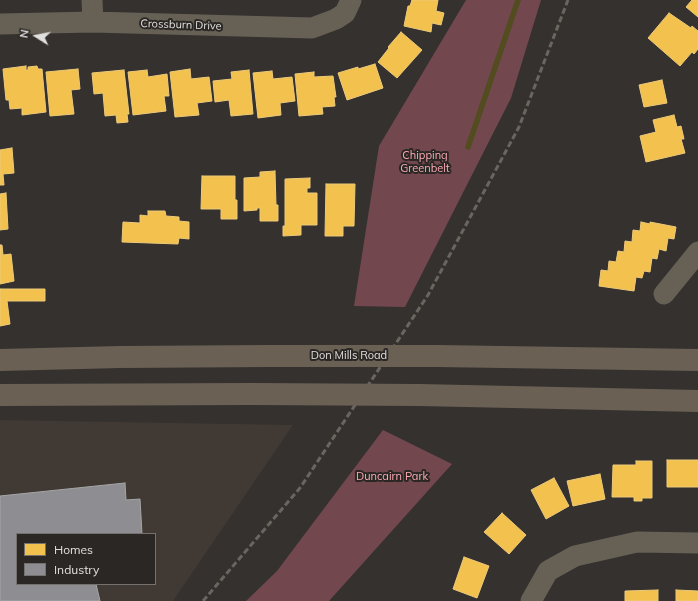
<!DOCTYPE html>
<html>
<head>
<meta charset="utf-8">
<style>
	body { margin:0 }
	#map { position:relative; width:698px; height:601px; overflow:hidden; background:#34312f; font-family:Mulish,sans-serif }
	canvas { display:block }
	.legend { position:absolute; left:16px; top:533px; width:140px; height:52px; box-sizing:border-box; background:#2a2724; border:1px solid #74716e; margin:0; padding:5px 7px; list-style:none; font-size:12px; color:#e2e0de }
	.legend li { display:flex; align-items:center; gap:8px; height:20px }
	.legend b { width:20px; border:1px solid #74716e }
	.north { position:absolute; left:16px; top:16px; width:40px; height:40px; -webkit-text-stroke:3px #2a2724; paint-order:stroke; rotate:281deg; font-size:11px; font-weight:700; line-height:16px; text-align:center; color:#e2e0de }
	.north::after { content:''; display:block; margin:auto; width:14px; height:18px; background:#e2e0de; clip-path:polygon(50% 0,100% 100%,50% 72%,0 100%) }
</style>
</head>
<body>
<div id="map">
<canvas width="698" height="601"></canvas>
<ul class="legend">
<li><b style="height:11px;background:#f2c14e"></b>Homes</li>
<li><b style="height:11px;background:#8d8d92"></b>Industry</li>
</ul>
<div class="north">N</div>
</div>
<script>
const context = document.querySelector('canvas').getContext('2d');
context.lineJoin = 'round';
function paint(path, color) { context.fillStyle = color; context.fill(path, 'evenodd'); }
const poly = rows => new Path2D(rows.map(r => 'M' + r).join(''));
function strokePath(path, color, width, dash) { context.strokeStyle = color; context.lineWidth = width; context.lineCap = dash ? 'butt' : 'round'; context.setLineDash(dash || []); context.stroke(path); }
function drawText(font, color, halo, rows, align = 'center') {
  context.font = font + ' Mulish,sans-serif'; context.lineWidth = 4; context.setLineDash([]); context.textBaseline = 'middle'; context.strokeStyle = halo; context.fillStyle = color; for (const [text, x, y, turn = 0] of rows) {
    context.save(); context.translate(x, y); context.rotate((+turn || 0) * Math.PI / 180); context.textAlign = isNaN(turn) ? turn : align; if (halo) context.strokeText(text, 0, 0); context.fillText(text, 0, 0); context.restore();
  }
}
const built = poly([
	[0,420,293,425,173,601,0,601],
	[17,534,155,534,155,584,17,584]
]);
const green = poly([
	[466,0,541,0,511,98,405,307,354,306,379,146],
	[383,430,452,464,329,601,246,601,277,571]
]);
const homes = poly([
	[412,0,438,0,436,11,444,13,441,25,432,23,431,32,404,26,408,6,410,6,412,0],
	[692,0,698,0,698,17,686,7,692,0],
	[669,13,691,28,692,26,698,31,698,49,694,54,692,52,680,66,648,38,669,13],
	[401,32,422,50,397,78,378,62,389,48,388,47,401,32],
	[375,64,383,88,347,100,338,73,358,67,358,69,375,64],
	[26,66,26,70,28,70,28,67,37,66,38,69,42,69,46,112,22,115,22,108,10,109,9,100,6,100,3,69,26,66],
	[78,69,80,89,71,90,74,114,50,116,46,72,78,69],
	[190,69,191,79,209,77,212,101,197,103,199,115,175,117,170,72,190,69],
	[124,70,129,114,127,114,128,122,117,123,116,115,105,116,103,93,94,94,92,73,124,70],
	[147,70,148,77,167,74,169,96,164,96,166,111,133,115,128,72,147,70],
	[249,70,253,114,231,116,229,100,215,102,213,81,232,79,231,72,249,70],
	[272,71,273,79,292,77,295,101,280,103,281,115,258,118,253,73,272,71],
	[314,72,314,77,333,76,336,97,334,97,335,106,322,107,323,114,299,116,295,74,314,72],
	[662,80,667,103,644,107,639,85,662,80],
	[674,115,677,127,681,126,684,139,681,139,685,153,646,162,640,136,656,132,653,120,674,115],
	[12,148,14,173,3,174,4,185,0,185,0,150,12,148],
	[275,171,276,205,278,205,278,221,260,221,260,208,257,208,257,210,244,211,244,178,260,177,260,172,275,171],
	[202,176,235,176,235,200,237,200,237,219,221,219,221,209,201,209,202,176],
	[310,178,310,188,307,188,307,193,317,193,317,225,301,225,301,235,283,236,283,226,285,226,285,179,310,178],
	[326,184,355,184,354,226,343,226,343,236,325,236,326,184],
	[6,193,8,229,0,230,0,194,6,193],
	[148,211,165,211,166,216,179,217,179,221,189,222,189,239,179,238,178,244,122,242,123,222,140,223,140,215,148,216,148,211],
	[641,222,650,224,650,222,676,227,674,239,668,238,666,251,659,249,657,259,652,258,650,272,644,271,642,278,636,277,634,291,599,286,601,270,608,271,609,261,616,262,618,251,624,252,625,241,632,242,633,230,640,231,641,222],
	[0,245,2,245,3,255,11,254,14,281,0,284,0,245],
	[0,289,45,289,45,301,7,301,10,324,0,326,0,289],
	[667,460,698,460,698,487,667,487,667,460],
	[636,461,652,461,652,498,642,498,642,501,634,501,634,497,612,497,613,465,636,465,636,461],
	[600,474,605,499,573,506,567,481,600,474],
	[554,478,569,506,546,519,531,490,554,478],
	[502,513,526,535,509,554,484,532,502,513],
	[464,557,489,566,477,598,453,589,464,557],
	[658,590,658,601,625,601,625,591,658,590],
	[676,590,698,591,698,601,676,601,676,590]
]);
const industry = poly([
	[125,483,126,500,140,499,142,534,17,534,17,584,96,584,100,601,0,601,0,496,125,483]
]);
const stream = poly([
	[468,147,518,0]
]);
const street = poly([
	[92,0,93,22],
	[0,24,93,22,312,28,336,19,345,13,351,0],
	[664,294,698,252],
	[531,601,548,571,575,556,637,542,698,543]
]);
const secondary = poly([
	[437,356,698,360],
	[0,360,120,357,269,356],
	[0,395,252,394],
	[419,395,698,401]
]);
const rail = poly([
	[203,601,300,488,428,295,519,127,568,0]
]);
const secondaryBridge = poly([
	[269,356,437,356],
	[252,394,419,395]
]);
const streetNames = [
	["Crossburn Drive",181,25,2],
	["Don Mills Road",349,356]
];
const parkNames = [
	["Chipping",425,156],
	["Greenbelt",425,169],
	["Duncairn Park",392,477]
];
paint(built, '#413933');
paint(green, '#72484e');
paint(homes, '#f2c14e');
strokePath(homes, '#edca79', 1);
paint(industry, '#8d8d92');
strokePath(industry, '#a6a6a9', 1);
strokePath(stream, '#524c20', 5.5);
strokePath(street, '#666055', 21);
strokePath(secondary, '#6a6154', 22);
strokePath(rail, '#6a665f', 3, [6, 3]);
strokePath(secondaryBridge, '#6a6154', 22);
drawText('11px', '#e2e0de', '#2a2724', streetNames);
drawText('11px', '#fdaab5', '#2a2724', parkNames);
</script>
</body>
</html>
